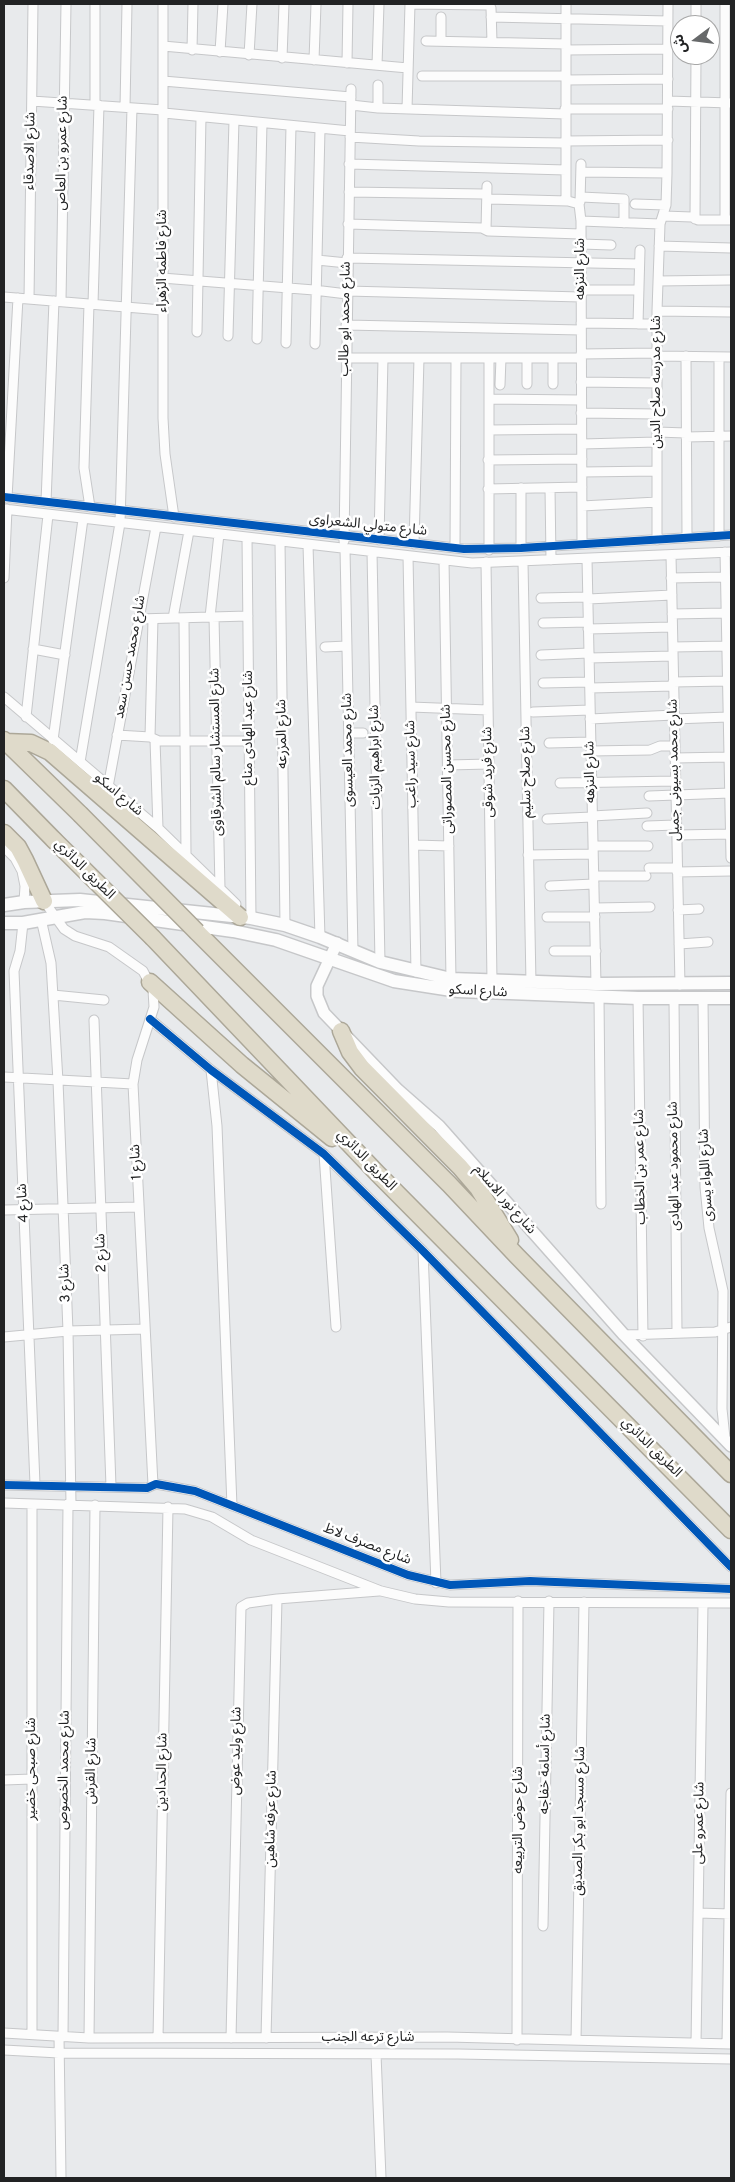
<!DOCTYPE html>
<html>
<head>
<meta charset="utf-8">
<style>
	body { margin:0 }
	#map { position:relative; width:735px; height:2182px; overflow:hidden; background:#e8eaec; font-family:Overpass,"Noto Sans Arabic",sans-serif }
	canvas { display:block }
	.frame { position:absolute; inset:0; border:5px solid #222324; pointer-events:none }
	.north { position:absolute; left:670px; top:15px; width:50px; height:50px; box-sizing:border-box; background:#fff; border:1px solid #a7a7a7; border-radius:50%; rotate:255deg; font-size:14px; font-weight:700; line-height:20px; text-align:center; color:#222324 }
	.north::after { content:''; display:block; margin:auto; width:18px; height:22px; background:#67696a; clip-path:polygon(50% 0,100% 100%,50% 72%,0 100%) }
</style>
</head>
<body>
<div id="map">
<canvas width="735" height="2182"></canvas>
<div class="frame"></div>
<div class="north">ش</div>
</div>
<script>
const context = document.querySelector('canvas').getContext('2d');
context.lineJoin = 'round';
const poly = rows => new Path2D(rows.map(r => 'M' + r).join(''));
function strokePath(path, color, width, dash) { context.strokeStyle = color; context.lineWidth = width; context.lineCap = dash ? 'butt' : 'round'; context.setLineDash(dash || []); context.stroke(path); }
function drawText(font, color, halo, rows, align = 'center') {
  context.font = font + ' Overpass,"Noto Sans Arabic",sans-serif'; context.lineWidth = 5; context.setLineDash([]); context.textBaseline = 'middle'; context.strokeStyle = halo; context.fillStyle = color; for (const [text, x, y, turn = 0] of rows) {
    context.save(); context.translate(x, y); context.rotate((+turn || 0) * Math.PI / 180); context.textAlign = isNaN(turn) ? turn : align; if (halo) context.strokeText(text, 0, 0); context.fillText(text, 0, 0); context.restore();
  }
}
const minor = poly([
	[163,4,163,418,165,454,174,517],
	[410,4,489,5,491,8,492,42],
	[566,4,566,198,568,201,579,204,581,221,582,544],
	[725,4,725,220],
	[491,17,668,21],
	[696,25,696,4],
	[426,41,566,44],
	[441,41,441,17],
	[163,46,408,68],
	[192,50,193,4],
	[566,50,668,49],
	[220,52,223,4],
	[249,55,252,4],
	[282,58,284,4],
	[314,60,316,4],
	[347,63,348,4],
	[377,65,379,4],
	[422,76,566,76],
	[566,80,668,79],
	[163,81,351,97],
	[32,101,163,110],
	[668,101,730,103],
	[95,105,95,4],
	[351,105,378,108,565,114],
	[125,107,127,4],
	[378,108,378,85],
	[407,109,410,4],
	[565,109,668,109],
	[164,113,350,131],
	[350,137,419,141,565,143],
	[565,141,668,140],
	[349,164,566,170],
	[581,172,667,173],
	[349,192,484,194,489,199,568,201],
	[581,197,624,199,624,223],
	[580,202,581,164],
	[635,204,666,205],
	[664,216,692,217,698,220,731,220],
	[695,219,696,55],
	[581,221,660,224],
	[348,224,482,228,488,231,581,234],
	[486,230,487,186],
	[581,244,611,245],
	[659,246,731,248],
	[347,258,639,264],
	[317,260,347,263],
	[162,278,314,290,347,294],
	[658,281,731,280],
	[581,290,639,290],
	[347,291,581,297],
	[4,297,162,310],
	[29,299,33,4],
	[61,301,66,4],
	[89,304,84,468,90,507],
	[93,304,99,105],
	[657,311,731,312],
	[581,323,657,324],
	[638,324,640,250],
	[346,325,581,330],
	[197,332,201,117],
	[228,336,234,120],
	[257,339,262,123],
	[286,343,291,126],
	[315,344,320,129],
	[581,354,657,353],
	[657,356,731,357],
	[686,356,687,538],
	[346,358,581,358],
	[527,358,527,384],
	[553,358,553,384],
	[581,382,657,383],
	[500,385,501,358],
	[489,399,581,400],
	[581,413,657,414],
	[489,430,581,429],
	[657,432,686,433],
	[686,437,731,436],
	[582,444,657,442],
	[488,460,582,459],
	[582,472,657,471],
	[550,488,551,560],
	[488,489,582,487],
	[4,497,464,549,521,548,731,535],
	[7,498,18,298],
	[46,502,54,301],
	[582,506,657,502],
	[4,509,472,563,731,552],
	[719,536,719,357],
	[247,538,251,918],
	[379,540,383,358],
	[657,540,657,311,660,224,666,205,667,173,668,4],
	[344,541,351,89],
	[280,542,285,925],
	[414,544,419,358],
	[308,545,320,937],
	[455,548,456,358],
	[521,548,521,488],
	[345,549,353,950],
	[489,550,489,358],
	[372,552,380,962],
	[725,552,731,858],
	[671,555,680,985],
	[408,556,416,972],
	[587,559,596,984],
	[444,560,451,979],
	[486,562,492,981],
	[523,562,531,983],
	[4,578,7,509],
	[671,578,725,577],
	[541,598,587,597],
	[588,599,672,595],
	[672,614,726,613],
	[210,617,219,534],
	[214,617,220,888],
	[173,618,189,531],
	[184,618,186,854],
	[138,619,248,616],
	[543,623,588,622],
	[588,629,672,627],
	[325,647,347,646],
	[673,647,727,646],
	[33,649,65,655],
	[541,655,589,653],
	[589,658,673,656],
	[673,682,727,681],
	[543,683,589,682],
	[590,688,674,686],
	[4,697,158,828,236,904],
	[411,707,488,710],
	[533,712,590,710],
	[26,717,48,515],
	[590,719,674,715],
	[674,719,728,717],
	[349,733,363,733],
	[117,735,150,737,159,741,249,741],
	[150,737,153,619],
	[53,740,83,519],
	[155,740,158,828],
	[549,743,591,742],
	[591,751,650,750,660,746,675,746],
	[675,758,729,757],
	[80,762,120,523,132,108],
	[448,765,489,764],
	[560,783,676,781],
	[108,787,156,527],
	[649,796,730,793],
	[592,816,647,813],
	[547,819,592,817],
	[647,826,676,825],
	[677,835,731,834],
	[414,845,449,846],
	[593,846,648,846],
	[4,847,15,858,22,871,25,886,24,902],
	[528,855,593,854],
	[649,868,677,868],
	[677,872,731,871],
	[594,876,646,876],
	[550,886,594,884],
	[44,901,64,929,75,936,109,947,143,971,153,990,154,1007,137,1060,133,1084,153,1485],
	[595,908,650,907],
	[678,910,699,909],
	[547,917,595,917],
	[41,919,51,963,58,1081,68,1331,71,1504],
	[23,923,20,951,14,971,35,1484],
	[679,944,708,942],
	[554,951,596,951],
	[53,995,104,1000],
	[599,997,601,1204],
	[638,998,643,1336],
	[674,999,677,1333],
	[703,999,705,1187,709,1228,723,1291,722,1409,725,1438],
	[150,1019,211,1070,324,1154,423,1251,731,1567],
	[94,1020,111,1486],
	[211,1070,217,1126,232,1506],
	[4,1077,133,1084],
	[324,1154,336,1327],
	[4,1210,139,1207],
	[423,1251,436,1583],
	[624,1335,715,1332,731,1327],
	[4,1337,68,1331,145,1329],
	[4,1485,147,1488,156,1484,195,1491,408,1575,450,1585,530,1581,731,1589],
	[4,1503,185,1509,212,1517,251,1540,381,1591,415,1599,449,1602,731,1603],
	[4,1780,32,1779],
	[698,1913,731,1914],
	[543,1926,549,1601],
	[4,2033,89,2038,447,2037,731,2044],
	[32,2034,32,1504],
	[59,2036,61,2178],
	[63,2036,68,1504],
	[89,2038,95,1505],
	[158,2038,168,1507],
	[231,2038,241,1607,248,1603,277,1599,379,1591],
	[266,2038,277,1599],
	[517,2040,518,1601],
	[576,2040,584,1602],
	[696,2043,703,1604],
	[727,2043,731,1793],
	[4,2050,59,2053,458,2054,731,2059],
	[376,2054,381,2178]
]);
const tertiary = poly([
	[337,943,317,986,317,996,324,1013,398,1090,439,1126,624,1335,731,1446]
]);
const secondary = poly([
	[4,905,24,902,80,900,251,918,285,925,320,937,380,962,451,979,596,984,731,983],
	[4,923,23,923,85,912,105,913,233,931,276,940,394,981,458,991,638,998,731,998]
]);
const motorway = poly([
	[4,740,80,814],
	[5,742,31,743,50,752,240,917],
	[4,789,54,840],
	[4,833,18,847,25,860,44,901],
	[197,932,449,1184,517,1256,731,1474],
	[153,938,377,1173,731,1530],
	[150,982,242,1065,332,1138],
	[341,1031,350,1052,362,1068,460,1167,478,1188,510,1240]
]);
const motorwayBridge = poly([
	[80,814,197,932],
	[54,840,153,938]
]);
const cycleway = poly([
	[4,497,464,549,521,548,731,535],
	[150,1019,211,1070,324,1154,423,1251,731,1567],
	[4,1485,147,1488,156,1484,195,1491,408,1575,450,1585,530,1581,731,1589]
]);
const streetNames = [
	["شارع الاصدقاء",31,151,-89],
	["شارع عمرو بن العاص",63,153,-89],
	["شارع فاطمه الزهراء",163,261,-90],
	["شارع النزهه",581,269,-90],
	["شارع محمد ابو طالب",346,319,-89],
	["شارع مدرسه صلاح الدين",657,382,-90],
	["شارع متولي الشعراوى",368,526,6],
	["شارع محمد حسن سعد",131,657,-80],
	["شارع عبد الهادى مناع",249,728,-90],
	["شارع المزرعه",283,734,-91],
	["شارع محمد العيسوى",349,750,-91],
	["شارع المستشار سالم الشرقاوى",217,752,-91],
	["شارع ابراهيم الزيات",376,757,-91],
	["شارع سيد راغب",412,764,-91],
	["شارع محسن المصوراتى",448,769,-91],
	["شارع محمد بسيونى جميل",675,770,-91],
	["شارع فريد شوقى",489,772,-91],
	["شارع صلاح سليم",527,772,-91],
	["شارع النزهه",591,772,-91],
	["شارع اسكو",118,795,40],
	["الطريق الدائري",84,870,45],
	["شارع اسكو",478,992,3],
	["الطريق الدائري",366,1161,46],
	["شارع 1",137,1162,-93],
	["شارع محمود عبد الهادى",675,1166,-91],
	["شارع عمر بن الخطاب",641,1167,-91],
	["شارع اللواء يسرى",707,1175,-93],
	["شارع نور الاسلام",504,1200,49],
	["شارع 4",24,1203,-93],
	["شارع 2",102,1253,-92],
	["شارع 3",66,1283,-92],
	["الطريق الدائري",651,1448,45],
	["شارع مصرف لاظ",367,1545,21],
	["شارع وليد عوض",237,1751,-89],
	["شارع أسامة خفاجه",546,1764,-89],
	["شارع صبحى خضير",32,1769,-90],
	["شارع محمد الخصوص",65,1770,-89],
	["شارع القرش",92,1771,-89],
	["شارع الحدادين",163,1772,-89],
	["شارع عرفه شاهين",272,1819,-89],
	["شارع حوض التربيعه",519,1820,-90],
	["شارع مسجد ابو بكر الصديق",580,1821,-89],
	["شارع عمرو على",700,1823,-89],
	["شارع ترعه الجنب",368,2038]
];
strokePath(minor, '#c6c7c9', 11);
strokePath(tertiary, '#c6c7c9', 14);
strokePath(secondary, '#c6c7c9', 15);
strokePath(motorway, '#aca798', 19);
strokePath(minor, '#fcfcfc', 9);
strokePath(tertiary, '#fcfcfc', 11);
strokePath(secondary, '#fcfcfc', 12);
strokePath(motorway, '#dfdaca', 16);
strokePath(motorwayBridge, '#aca798', 19, []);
strokePath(motorwayBridge, '#dfdaca', 16);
strokePath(cycleway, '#0057b8', 8);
drawText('14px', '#222324', '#fff', streetNames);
</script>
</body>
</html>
